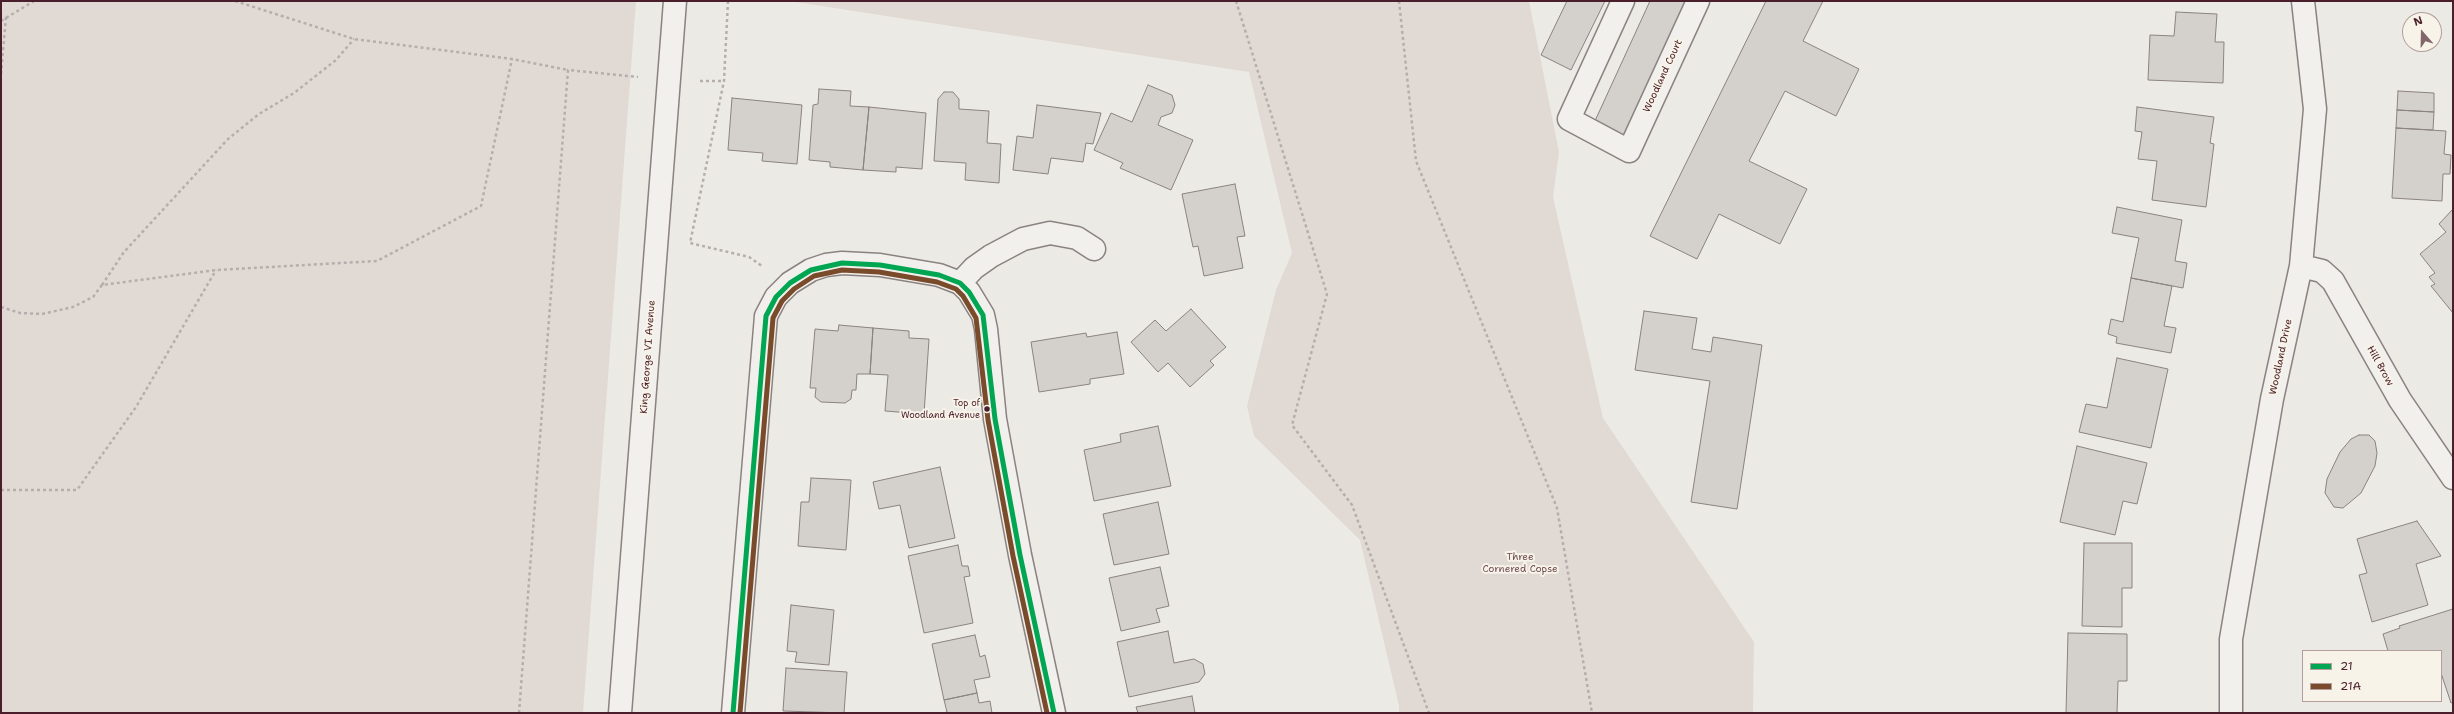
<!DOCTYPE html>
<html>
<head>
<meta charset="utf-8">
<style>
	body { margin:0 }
	#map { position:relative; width:2454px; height:714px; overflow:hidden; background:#eceae4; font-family:"Shantell Sans",sans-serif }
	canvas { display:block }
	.frame { position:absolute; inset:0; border:2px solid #4a1f2b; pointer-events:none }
	.legend { position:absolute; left:2302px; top:650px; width:140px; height:52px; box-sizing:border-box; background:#f7f3e8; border:1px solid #b29e9c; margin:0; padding:5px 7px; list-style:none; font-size:12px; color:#4a1f2b }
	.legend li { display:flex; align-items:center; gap:8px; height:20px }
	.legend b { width:20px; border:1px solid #b29e9c }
	.north { position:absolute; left:2402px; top:12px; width:40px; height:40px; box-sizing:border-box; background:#f7f3e8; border:1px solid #b29e9c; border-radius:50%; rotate:340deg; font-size:11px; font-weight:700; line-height:16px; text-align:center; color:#4a1f2b }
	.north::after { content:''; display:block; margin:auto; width:14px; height:18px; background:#83666c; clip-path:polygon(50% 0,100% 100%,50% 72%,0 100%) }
</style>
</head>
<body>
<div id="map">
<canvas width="2454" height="714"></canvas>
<div class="frame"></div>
<ul class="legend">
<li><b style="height:5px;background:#00a651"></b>21</li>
<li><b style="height:5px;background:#7a4b2a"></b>21A</li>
</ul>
<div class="north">N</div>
</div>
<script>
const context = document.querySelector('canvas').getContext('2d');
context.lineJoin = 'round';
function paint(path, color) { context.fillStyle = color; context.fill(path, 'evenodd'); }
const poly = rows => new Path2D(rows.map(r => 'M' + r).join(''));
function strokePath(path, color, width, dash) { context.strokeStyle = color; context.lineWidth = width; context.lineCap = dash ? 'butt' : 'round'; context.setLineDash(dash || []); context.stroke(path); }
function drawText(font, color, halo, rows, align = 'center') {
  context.font = font + ' "Shantell Sans",sans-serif'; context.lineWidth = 4; context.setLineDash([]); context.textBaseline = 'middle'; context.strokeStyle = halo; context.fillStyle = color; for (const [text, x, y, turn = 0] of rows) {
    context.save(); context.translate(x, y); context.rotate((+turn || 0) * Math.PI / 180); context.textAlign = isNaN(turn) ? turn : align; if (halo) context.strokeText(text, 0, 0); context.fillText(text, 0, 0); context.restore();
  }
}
const green = poly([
	[1,1,636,1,583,713,1,713],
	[789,1,1529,1,1559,152,1553,197,1603,418,1754,642,1753,713,1399,713,1399,706,1360,540,1254,436,1247,406,1276,290,1292,253,1249,72]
]);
const building = poly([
	[1567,1,1605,1,1571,70,1541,55,1567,1],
	[1650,1,1686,1,1624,137,1594,123,1650,1],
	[1766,1,1823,1,1803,41,1859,69,1836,116,1785,91,1749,161,1807,189,1780,244,1719,214,1697,259,1650,236,1766,1],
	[2176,12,2217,14,2215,42,2224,42,2223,83,2148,80,2150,35,2174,36,2176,12],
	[1148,85,1172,95,1175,105,1172,113,1161,117,1158,125,1193,140,1171,190,1120,168,1123,163,1094,150,1111,113,1132,122,1148,85],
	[819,89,851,91,850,106,869,107,863,170,830,167,830,162,809,160,813,105,818,104,819,89],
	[2398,91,2434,93,2434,112,2397,110,2398,91],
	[944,92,953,92,959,99,959,109,989,111,987,143,1001,144,999,183,965,180,966,163,934,161,938,99,944,92],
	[732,98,802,105,797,164,762,161,763,153,728,150,732,98],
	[1037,105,1101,113,1093,144,1086,143,1083,162,1051,158,1048,174,1013,170,1017,136,1033,138,1037,105],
	[869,107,926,113,922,169,896,167,896,172,863,170,869,107],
	[2137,107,2214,117,2210,143,2214,144,2206,207,2152,200,2157,161,2138,159,2142,132,2135,131,2137,107],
	[2397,110,2434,112,2433,130,2396,128,2397,110],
	[2396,128,2446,131,2444,154,2451,155,2450,174,2443,174,2442,201,2392,198,2396,128],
	[1235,184,1245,236,1237,237,1243,268,1204,276,1198,246,1193,247,1182,194,1235,184],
	[2117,207,2182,220,2175,261,2187,263,2183,288,2131,278,2139,238,2112,233,2117,207],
	[2453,209,2453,313,2431,286,2435,284,2429,277,2435,273,2420,254,2446,232,2439,224,2453,209],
	[2131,278,2172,286,2164,326,2176,328,2171,353,2116,343,2117,337,2108,334,2111,319,2123,322,2131,278],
	[1191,309,1226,347,1210,361,1214,365,1190,387,1168,363,1158,372,1131,342,1155,320,1166,331,1191,309],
	[1644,311,1697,318,1692,349,1711,352,1713,337,1762,345,1737,509,1691,502,1710,381,1635,370,1644,311],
	[839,325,873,328,870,374,857,374,856,390,852,390,851,399,845,403,821,402,815,397,816,388,810,388,815,329,838,331,839,325],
	[873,328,909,331,909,338,929,339,924,414,885,411,888,375,870,374,873,328],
	[1117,332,1124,374,1090,379,1090,384,1039,392,1031,342,1086,333,1087,337,1117,332],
	[2117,358,2168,369,2151,448,2079,432,2086,404,2107,408,2117,358],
	[1158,426,1171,486,1094,501,1084,450,1121,442,1120,434,1158,426],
	[2359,435,2369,435,2375,441,2377,453,2375,466,2361,493,2343,508,2334,507,2325,493,2327,479,2340,452,2351,439,2359,435],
	[2077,446,2147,463,2137,504,2123,501,2115,535,2060,522,2077,446],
	[940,467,955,538,909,548,900,505,879,509,873,482,940,467],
	[811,478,851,480,846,550,798,546,801,502,809,502,811,478],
	[1158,502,1169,554,1114,565,1103,514,1158,502],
	[2417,521,2441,556,2416,564,2428,605,2372,622,2359,575,2367,573,2357,539,2417,521],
	[2084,543,2132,543,2132,588,2122,588,2122,627,2082,626,2084,543],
	[958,545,962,566,968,566,970,576,964,577,973,623,924,633,908,556,958,545],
	[1160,567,1169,606,1156,609,1160,622,1121,631,1109,578,1160,567],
	[791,605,834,610,829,665,795,662,797,652,787,651,791,605],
	[2453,609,2453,702,2451,703,2441,673,2441,651,2388,651,2383,634,2400,628,2399,626,2453,609],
	[1168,631,1174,663,1194,659,1203,664,1205,674,1199,682,1129,697,1117,642,1168,631],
	[2068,633,2127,634,2127,681,2118,681,2117,713,2066,713,2068,633],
	[975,635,980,657,985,655,990,677,974,680,977,693,944,700,932,644,975,635],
	[786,668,847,672,844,713,783,711,786,668],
	[977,693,979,703,990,701,992,713,943,713,947,712,944,700,977,693],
	[1192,696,1195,713,1138,713,1136,707,1192,696]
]);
const path = poly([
	[235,1,354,39,512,59,568,70],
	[728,1,724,81,690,243,749,257,762,266],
	[1236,1,1327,294,1292,425,1352,505,1429,713],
	[1399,1,1416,161,1557,508,1592,713],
	[1,21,34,1],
	[1,74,6,17],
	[700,81,724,81],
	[102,285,124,252,228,139,259,114,294,93,336,60,354,39],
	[1,307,20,313,42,314,73,307,93,297,102,285,216,270,377,261,481,206,512,59],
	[1,490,77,490,136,407,216,270],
	[519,713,568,70,638,77]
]);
const minor = poly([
	[1623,1,1569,119,1629,151,1698,1],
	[2301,266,2322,271,2333,281,2400,400,2453,478],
	[960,283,974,268,991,256,1023,239,1050,233,1077,238,1094,249],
	[733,713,766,316,776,297,790,283,811,270,826,265,842,263,880,265,939,275,960,283,969,292,983,315,986,329,995,419,1020,555,1054,713],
	[2231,713,2231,639,2272,399,2301,266,2315,109,2303,1]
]);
const major = poly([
	[620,713,675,1]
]);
const bus1 = poly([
	[733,713,766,316,776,297,790,283,811,270,842,263,880,265,939,275,960,283,969,292,983,315,995,419,1020,555,1054,713]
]);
const bus2 = poly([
	[740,713,773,318,782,301,794,289,814,276,842,270,879,272,937,282,956,289,963,296,976,318,988,420,1013,556,1047,713]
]);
const markers = [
	[987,409,3.5,"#4a1f2b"]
];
const busNames = [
	["Top of",980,404],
	["Woodland Avenue",980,416]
];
const streetNames = [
	["Woodland Court",1663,76,-65],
	["King George VI Avenue",648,357,-86],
	["Woodland Drive",2281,357,-78],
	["Hill Brow",2380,366,61]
];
const parkNames = [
	["Three",1520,557],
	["Cornered Copse",1520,569]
];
paint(green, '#e1dad4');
paint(building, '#d4d0cc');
strokePath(building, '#8b8282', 1);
strokePath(minor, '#8b8282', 25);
strokePath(major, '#8b8282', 25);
strokePath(path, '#b5aead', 2.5, [3, 3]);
strokePath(minor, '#f1f0ec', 22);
strokePath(major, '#f1f0ec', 22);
strokePath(bus1, '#00a651', 5);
strokePath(bus2, '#7a4b2a', 5);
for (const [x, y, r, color] of markers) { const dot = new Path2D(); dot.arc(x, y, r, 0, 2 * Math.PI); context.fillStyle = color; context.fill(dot); strokePath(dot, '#f7f3e8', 1.5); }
drawText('9px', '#4a1f2b', '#f7f3e8', busNames, 'right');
drawText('10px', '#4a1f2b', '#f7f3e8', streetNames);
drawText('10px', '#6e4a52', '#f7f3e8', parkNames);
</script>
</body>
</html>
